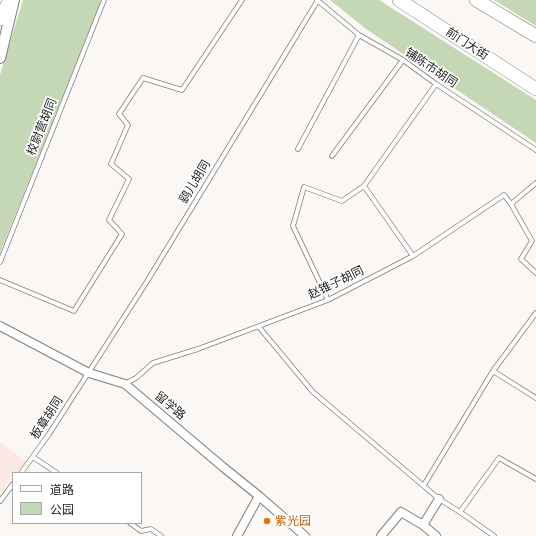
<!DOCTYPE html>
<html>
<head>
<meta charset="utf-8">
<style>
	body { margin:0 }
	#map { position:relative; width:536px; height:536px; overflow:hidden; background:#faf7f5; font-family:Figtree,"Noto Sans SC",sans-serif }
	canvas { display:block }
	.legend { position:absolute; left:12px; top:472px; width:130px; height:52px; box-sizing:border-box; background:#fff; border:1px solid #a7a7a7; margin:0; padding:5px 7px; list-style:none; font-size:12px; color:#242322 }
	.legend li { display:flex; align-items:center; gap:8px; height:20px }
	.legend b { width:20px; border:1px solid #a7a7a7 }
</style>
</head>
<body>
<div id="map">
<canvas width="536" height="536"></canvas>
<ul class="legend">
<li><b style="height:5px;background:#fff"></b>道路</li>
<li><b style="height:11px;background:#c4d8b6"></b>公园</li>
</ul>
</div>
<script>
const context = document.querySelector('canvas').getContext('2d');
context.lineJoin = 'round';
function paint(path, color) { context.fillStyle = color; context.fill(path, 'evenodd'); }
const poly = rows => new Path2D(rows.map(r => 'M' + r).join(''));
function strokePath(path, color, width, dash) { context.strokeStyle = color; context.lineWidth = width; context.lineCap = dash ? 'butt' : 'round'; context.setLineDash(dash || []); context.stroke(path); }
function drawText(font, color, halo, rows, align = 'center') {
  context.font = font + ' Figtree,"Noto Sans SC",sans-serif'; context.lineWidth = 3.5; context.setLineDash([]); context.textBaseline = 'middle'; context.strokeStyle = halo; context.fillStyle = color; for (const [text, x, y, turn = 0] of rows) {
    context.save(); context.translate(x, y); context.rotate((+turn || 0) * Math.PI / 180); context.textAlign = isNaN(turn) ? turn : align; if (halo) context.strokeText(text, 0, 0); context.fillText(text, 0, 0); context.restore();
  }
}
const education = poly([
	[0,442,27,462,19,473,13,473,13,481,10,480,0,495]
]);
const green = poly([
	[23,0,102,0,0,253,0,75],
	[330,0,379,0,536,100,536,143,366,29],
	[494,0,536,0,536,26]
]);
const service = poly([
	[317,0,359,35,403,60,436,84,536,150],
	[298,149,359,35],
	[332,156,403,60],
	[364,186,436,84],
	[511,204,532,241,521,259,536,273],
	[0,262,104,0],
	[0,280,74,311,122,234,109,220,129,179,111,164,128,125,119,114,143,78,182,90,242,0],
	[328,300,293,226,304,187,342,201,364,186,413,256],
	[259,327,313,392,439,499,460,512,494,536],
	[493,371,536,398],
	[125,384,136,378,153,363,198,349,328,300,413,256,504,195,511,204,536,183],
	[33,457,57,473],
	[21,473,49,434,146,283,318,0],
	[424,485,493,371,536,313],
	[0,501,13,484],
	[460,512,499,458,536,479],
	[130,523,141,531,151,529,161,536]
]);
const minor = poly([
	[0,326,89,373,125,384,223,467,259,496,305,536],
	[423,525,436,536],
	[237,536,259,496],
	[381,536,401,512,423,525,439,499]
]);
const tertiary = poly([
	[0,58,14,0]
]);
const primary = poly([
	[399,0,536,89],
	[476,0,536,36],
	[0,19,10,0]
]);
const markers = [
	[267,521,4,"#e8710a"]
];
const streetNames = [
	["前门大街",467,44,33],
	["铺陈市胡同",431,68,34],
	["校尉营胡同",42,127,-68],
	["鹞儿胡同",195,182,-59],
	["赵锥子胡同",336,283,-26],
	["留学路",170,406,40],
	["板章胡同",47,418,-57]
];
const foodNames = [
	["紫光园",275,521]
];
paint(education, '#fde9e3');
paint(green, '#c4d8b6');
strokePath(service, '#807d7b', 5.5);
strokePath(minor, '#807d7b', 10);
strokePath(tertiary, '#807d7b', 12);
strokePath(primary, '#807d7b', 14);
strokePath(service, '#fff', 4);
strokePath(minor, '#fff', 8);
strokePath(tertiary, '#fff', 10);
strokePath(primary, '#fff', 13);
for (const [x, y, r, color] of markers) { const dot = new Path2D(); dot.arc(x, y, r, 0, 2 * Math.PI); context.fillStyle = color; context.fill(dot); strokePath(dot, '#fff', 1.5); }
drawText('12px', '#242322', '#fff', streetNames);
drawText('12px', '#c56008', '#fff', foodNames, 'left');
</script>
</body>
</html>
